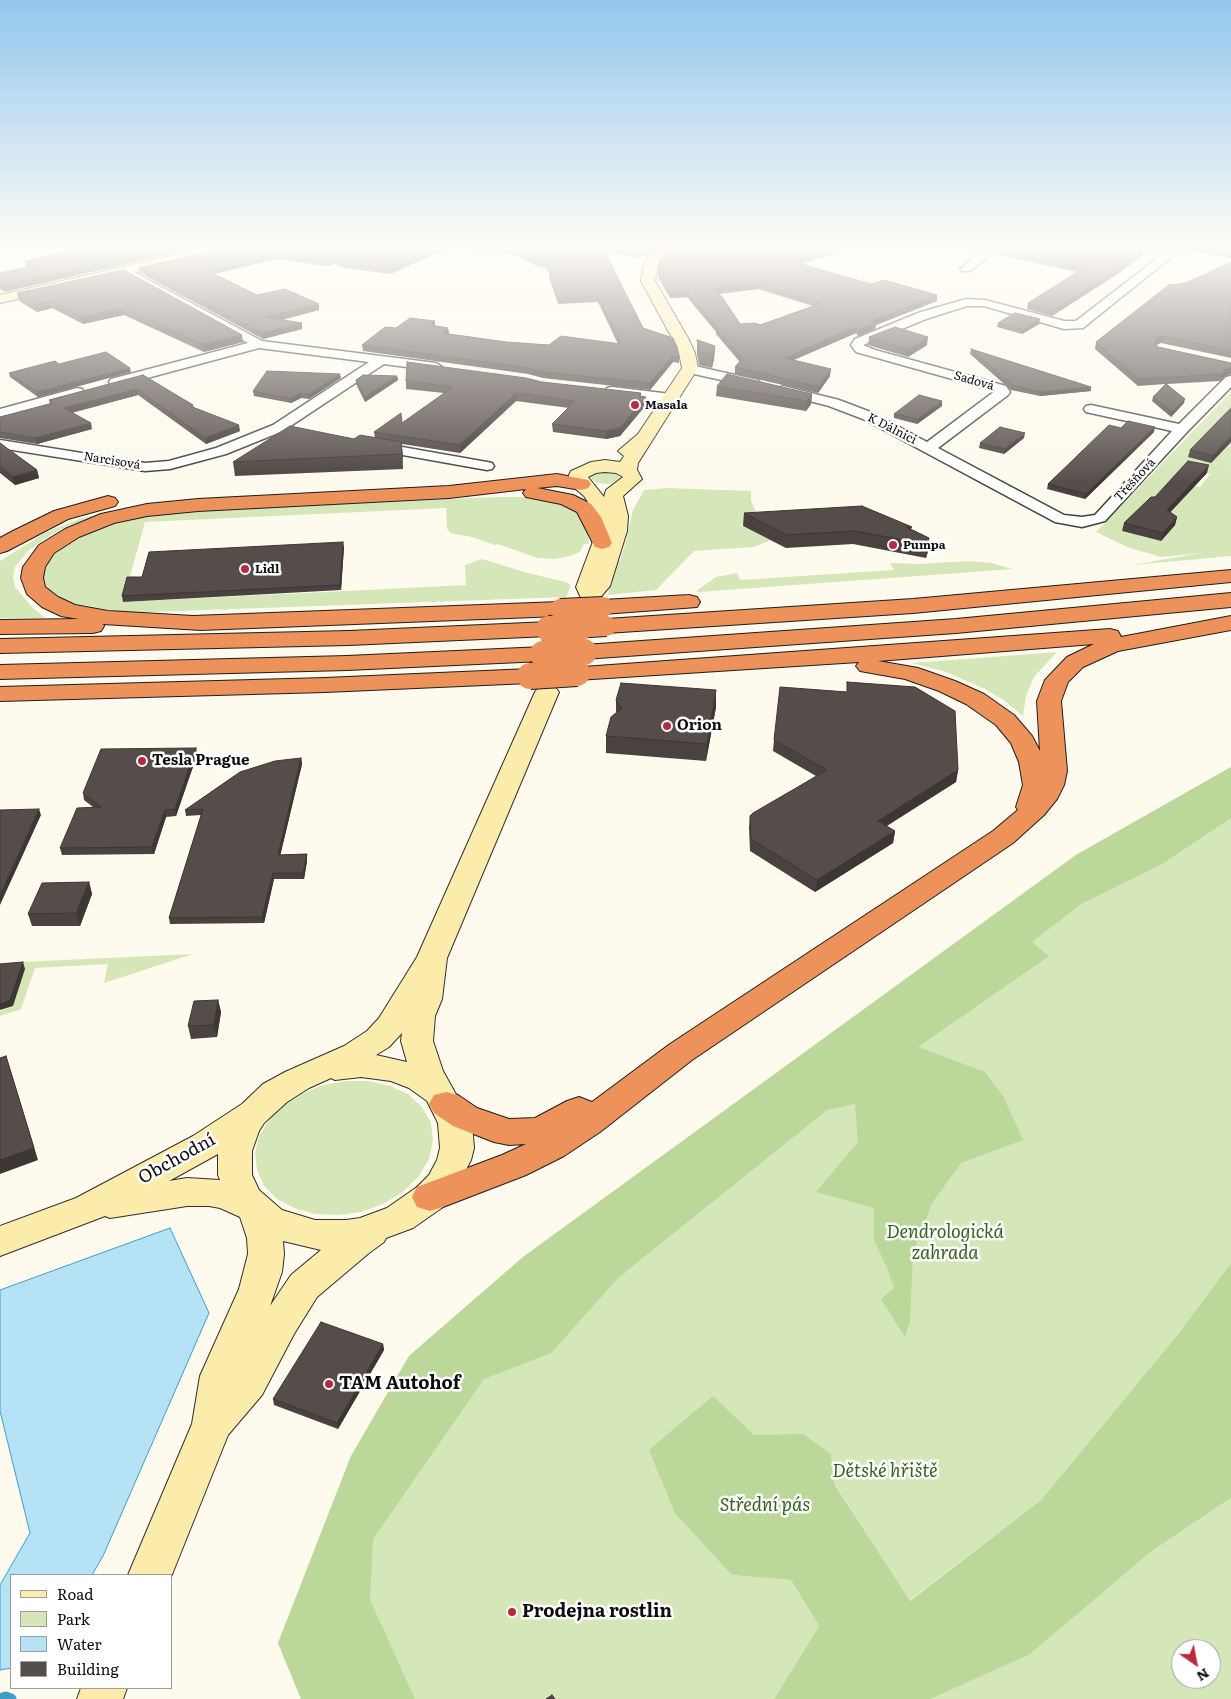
<!DOCTYPE html>
<html>
<head>
<meta charset="utf-8">
<style>
	body { margin:0 }
	#map { position:relative; width:1231px; height:1699px; overflow:hidden; background:#fefaee; font-family:Literata,serif }
	canvas { display:block }
	.legend { position:absolute; left:10px; top:1574px; width:162px; height:115px; box-sizing:border-box; background:#fff; border:1px solid #9e9e9e; margin:0; padding:6px 9px; list-style:none; font-size:15px; color:#0d0d0d }
	.legend li { display:flex; align-items:center; gap:10px; height:25px }
	.legend b { width:25px; border:1px solid #9e9e9e }
	.north { position:absolute; left:1171px; top:1639px; width:50px; height:50px; box-sizing:border-box; background:#fff; border:1px solid #9e9e9e; border-radius:50%; rotate:147deg; font-size:14px; font-weight:700; line-height:20px; text-align:center; color:#0d0d0d }
	.north::after { content:''; display:block; margin:auto; width:18px; height:22px; background:#b82b3e; clip-path:polygon(50% 0,100% 100%,50% 72%,0 100%) }
</style>
</head>
<body>
<div id="map">
<canvas width="1231" height="1699"></canvas>
<ul class="legend">
<li><b style="height:6px;background:#fcecac"></b>Road</li>
<li><b style="height:14px;background:#d5e7b9"></b>Park</li>
<li><b style="height:14px;background:#b5e2f4"></b>Water</li>
<li><b style="height:14px;background:#564d4a"></b>Building</li>
</ul>
<div class="north">N</div>
</div>
<script>
const context = document.querySelector('canvas').getContext('2d');
context.lineJoin = 'round';
function paint(path, color) { context.fillStyle = color; context.fill(path, 'evenodd'); }
const poly = rows => new Path2D(rows.map(r => 'M' + r).join(''));
function strokePath(path, color, width, dash) { context.strokeStyle = color; context.lineWidth = width; context.lineCap = dash ? 'butt' : 'round'; context.setLineDash(dash || []); context.stroke(path); }
function drawText(font, color, halo, rows, align = 'center') {
  context.font = font + ' Literata,serif'; context.lineWidth = 5; context.setLineDash([]); context.textBaseline = 'middle'; context.strokeStyle = halo; context.fillStyle = color; for (const [text, x, y, turn = 0] of rows) {
    context.save(); context.translate(x, y); context.rotate((+turn || 0) * Math.PI / 180); context.textAlign = isNaN(turn) ? turn : align; if (halo) context.strokeText(text, 0, 0); context.fillText(text, 0, 0); context.restore();
  }
}
const green = poly([
	[1231,392,1231,417,1227,446,1231,442,1231,556,1133,565,1201,553,1161,557,1127,547,1096,532],
	[1186,468,1210,474,1200,487,1175,481],
	[1129,522,1174,525,1160,541,1121,531],
	[603,472,614,473,620,477,620,479,609,484,597,483,591,479,593,474],
	[667,488,751,491,751,501,761,523,740,525,771,540,754,547,694,551,656,590,608,595,614,561,620,561,626,541,633,510,644,490],
	[497,497,536,497,552,499,578,511,588,533,589,544,584,544,580,552,570,556,554,559,537,558,498,544,495,545,472,537,450,533,447,528,446,508,145,522,123,602,466,585,465,565,482,559,528,573,566,582,571,585,566,597,123,613,85,605,79,607,64,602,48,591,42,577,46,560,70,539,125,518,193,510],
	[106,512,65,527,44,539,28,551,15,567,13,577,15,587,32,607,45,618,0,618,0,561,45,533,79,519],
	[968,561,991,563,1013,569,699,592,696,591,716,577,737,573,740,580,894,570,890,563,920,564],
	[1057,652,1034,677,1026,696,1023,716,1005,701,985,689,946,672,912,663],
	[1231,767,1231,1263,1179,1333,1041,1500,909,1601,835,1484,831,1454,755,1436,732,1416,732,1575,791,1580,819,1626,774,1699,301,1699,278,1643,351,1456,409,1356,523,1257,1076,855],
	[193,954,104,983,108,964,35,968,21,1009,0,1016,0,1011,13,1006,0,970,0,963],
	[346,1081,369,1081,390,1086,408,1094,422,1107,431,1123,433,1140,429,1159,419,1176,403,1192,383,1204,361,1212,338,1215,315,1214,294,1208,277,1199,264,1186,257,1170,255,1153,259,1137,269,1120,282,1106,301,1094,323,1085],
	[1231,1498,1231,1699,930,1699,1149,1553],
	[1181,1649,1211,1649,1211,1679,1181,1679]
]);
const forest = poly([
	[1231,767,1231,818,1162,864,1081,904,1032,942,1049,956,918,1047,985,1072,1003,1096,1023,1140,961,1163,932,1203,913,1253,910,1320,905,1337,881,1299,894,1288,888,1270,874,1240,874,1208,816,1192,858,1142,855,1104,827,1110,619,1277,551,1353,484,1379,373,1539,370,1600,415,1699,301,1699,278,1643,351,1456,409,1356,523,1257,1076,855],
	[1231,1263,1231,1498,1149,1553,1030,1654,930,1699,774,1699,819,1626,791,1580,732,1575,675,1513,649,1450,713,1396,754,1435,803,1434,831,1454,835,1485,910,1601,1041,1500,1179,1333]
]);
const water = poly([
	[170,1228,209,1313,103,1556,92,1575,11,1575,11,1668,0,1670,0,1585,30,1533,0,1411,0,1290,170,1228]
]);
const stream = poly([
	[0,1699,6,1697,11,1699]
]);
const street = poly([
	[989,246,1001,246,970,271,962,271,960,269,962,267,989,246],
	[1173,246,1185,246,1083,328,1064,329,984,306,967,306,926,319,863,345,875,350,1006,386,1010,392,1008,395,938,448,1064,515,1082,517,1095,515,1172,431,1086,412,1084,409,1086,406,1091,405,1179,424,1226,377,1231,376,1231,387,1187,432,1105,521,1082,527,1055,522,863,419,829,406,778,393,776,390,783,386,839,400,873,413,927,442,995,391,856,352,851,345,855,339,918,313,966,299,985,300,1064,321,1076,321,1173,246],
	[126,268,262,341,436,363,442,367,436,371,384,364,283,431,226,454,170,469,145,471,0,448,0,440,145,463,169,461,216,448,273,425,369,362,259,348,121,385,111,385,109,382,111,379,248,343,122,273,120,271,126,268],
	[690,365,758,380,760,383,753,387,685,372,684,369,685,366,690,365],
	[612,387,671,394,678,398,671,402,607,394,605,391,607,388,612,387],
	[77,388,82,389,84,392,82,395,0,417,0,409,77,388],
	[374,442,487,462,492,463,494,466,492,469,487,470,369,449,367,446,369,443,374,442]
]);
const secondary = poly([
	[215,246,242,246,235,250,0,303,0,295,215,246],
	[656,246,670,246,672,251,658,264,655,281,688,338,695,353,698,368,638,463,637,470,642,479,623,496,628,516,627,531,610,586,598,600,590,602,582,600,576,587,595,536,596,524,589,504,584,496,571,485,568,481,569,475,571,471,591,462,605,460,620,462,624,456,618,451,638,434,682,368,679,353,672,338,641,281,644,263,658,250,656,246],
	[605,472,616,473,623,477,606,490,604,497,588,477,596,473,605,472],
	[547,685,555,687,559,692,447,958,442,999,435,1016,433,1041,443,1071,472,1123,474,1148,471,1160,453,1195,443,1207,413,1228,386,1238,384,1242,369,1253,317,1297,294,1334,262,1395,228,1435,171,1577,171,1575,128,1575,192,1424,200,1376,239,1289,248,1254,247,1238,240,1217,220,1208,209,1206,187,1206,110,1218,105,1216,0,1256,0,1226,76,1198,193,1136,242,1104,263,1084,285,1072,344,1046,367,1031,379,1018,417,957,535,692,539,687,547,685],
	[402,1033,401,1041,407,1062,376,1055,389,1047,402,1033],
	[361,1077,391,1081,409,1088,427,1101,438,1123,440,1148,437,1160,429,1175,417,1187,387,1208,360,1218,346,1220,315,1220,282,1210,259,1190,252,1175,252,1151,259,1131,264,1123,287,1102,309,1088,331,1078,335,1080,361,1077],
	[218,1154,218,1175,220,1180,187,1178,169,1181,218,1154],
	[283,1241,321,1250,291,1275,270,1306,282,1272,284,1254,283,1241],
	[81,1688,127,1688,123,1699,77,1699,81,1688]
]);
const highway = poly([
	[557,474,588,480,591,484,588,488,581,490,557,486,537,488,573,495,591,504,601,517,612,543,609,547,602,549,595,547,577,512,561,504,526,497,523,493,526,489,449,498,198,511,147,516,114,523,79,537,54,553,45,567,43,578,45,587,58,597,75,605,108,611,193,616,560,602,568,604,571,609,568,614,560,616,201,630,103,624,104,626,101,631,93,633,0,634,0,620,79,619,61,616,42,607,27,594,21,578,23,567,39,545,65,529,101,514,147,504,198,499,449,486,557,474],
	[108,496,115,498,118,502,115,506,68,519,7,551,0,553,0,538,13,531,54,511,108,496],
	[1231,570,1231,582,913,613,606,633,598,631,595,626,598,621,606,619,913,599,1231,570],
	[1231,593,1231,607,956,633,584,659,576,657,573,652,576,647,584,645,956,619,1231,593],
	[689,595,697,597,700,602,697,607,603,614,595,612,592,607,595,602,603,600,689,595],
	[1231,616,1231,630,1118,651,1083,667,1068,682,1061,701,1067,771,1064,785,1057,799,1044,815,1013,843,692,1060,600,1132,564,1156,526,1175,443,1207,430,1211,417,1207,412,1197,417,1187,502,1155,526,1144,509,1145,494,1142,453,1126,434,1113,429,1104,434,1095,446,1092,458,1095,477,1108,509,1119,535,1118,567,1101,579,1097,592,1102,670,1044,993,831,1018,810,1016,807,1023,785,1019,762,1011,743,996,725,966,704,939,691,905,679,860,671,856,666,859,662,577,680,569,678,565,673,569,668,1110,629,1118,631,1121,637,1231,616],
	[1094,644,1067,657,1045,680,1037,701,1040,751,1032,736,1014,715,984,694,955,681,918,668,878,661,1094,644],
	[549,622,557,624,560,629,557,634,549,636,349,645,0,653,0,639,349,631,549,622],
	[543,647,551,649,555,654,551,659,543,661,347,670,0,679,0,665,347,656,543,647],
	[530,669,538,671,542,676,538,681,530,683,325,692,0,701,0,687,325,678,530,669]
]);
const highwayBridgeFar1 = poly([
	[560,609,603,607],
	[557,629,606,626]
]);
const highwayBridge = poly([
	[549,629,581,627],
	[543,654,584,652],
	[530,676,577,673]
]);
const wall = poly([
	[95,246,5,292,0,289,0,273,27,267,26,267,25,261],
	[234,246,656,246,656,250,646,258,644,254,634,258,604,251,643,328,679,357,679,363,673,362,650,390,543,378,528,374,363,351,362,345,396,328,435,321,435,326,448,328,449,334,506,342,549,345,618,344,598,302,558,304,549,277,549,272,546,268,539,267,517,256,499,252,450,247,390,274,345,268,335,264,326,266,277,259,214,274,257,295,319,304,319,310,282,320,302,329,263,339,140,273,139,268],
	[671,246,847,246,830,255,801,264,871,284,937,301,876,325,875,329,858,336,856,333,794,360,830,376,818,393,735,374,735,367,740,362,716,334,716,332,687,297,670,298,658,277,658,272,672,248],
	[758,289,813,306,760,325,740,324,719,294],
	[957,246,986,246,979,251],
	[997,246,1163,246,1156,252,1148,251,1119,273,1052,316,1027,309,1028,303,1077,272,994,254,995,248],
	[1184,246,1231,246,1231,258,1183,250],
	[1231,262,1231,358,1161,343,1156,345,1158,347,1231,363,1231,375,1231,374,1225,376,1220,381,1167,384,1184,403,1171,417,1152,401,1153,397,1165,384,1138,386,1095,349,1096,342,1175,285,1188,282],
	[124,270,243,342,204,352,124,315,83,324,52,308,37,312,19,301,17,293],
	[998,323,1039,324,1022,334,997,327],
	[869,337,927,345,908,357,868,345],
	[697,340,715,346,714,359,712,368,699,365,697,353],
	[971,349,1091,387,1091,391,1040,396,1011,390,970,354],
	[59,364,131,372,38,397,10,377,9,373],
	[143,375,193,405,194,408,240,431,206,444,138,395,72,413,92,429,37,444,0,438,0,417,50,404,49,400],
	[397,376,398,380,365,402,356,384,356,380],
	[341,378,309,399,301,398,291,403,254,396,253,391],
	[406,381,542,382,641,393,641,397,646,397,646,405,620,436,606,439,553,432,552,424,569,408,516,401,460,453,402,444,403,469,235,476,233,462,354,439,375,438,374,432,402,423,444,393,406,389],
	[717,386,812,394,811,404,806,411,716,396],
	[942,406,917,424,894,418,894,414],
	[1231,408,1231,442,1211,463,1188,457,1190,450],
	[1121,428,1154,432,1085,499,1047,489,1048,484],
	[1024,438,1004,454,979,448,980,443],
	[0,443,37,470,39,478,15,485,0,473],
	[1207,473,1170,512,1177,517,1175,525,1161,541,1122,531,1124,523,1155,497],
	[744,513,912,527,911,529,929,538,928,551,926,558,853,544,786,548,743,526],
	[344,547,341,590,123,602,122,596,142,577],
	[616,700,716,707,706,761,606,753,606,736,616,713],
	[774,740,958,770,956,782,887,826,895,831,893,843,815,892,750,851,749,828,750,816,816,776,773,751],
	[196,748,197,755,176,816,166,817,154,854,62,855,60,848,93,807,84,800,83,793],
	[301,758,302,764,280,855,307,854,307,861,304,879,274,879,264,923,170,924,169,918,201,815,186,816,185,810],
	[89,882,92,894,80,926,32,926,28,914],
	[218,1000,221,1012,217,1037,191,1039,188,1026],
	[383,1344,384,1350,338,1429,274,1405,273,1399]
]);
const shadedWall = poly([
	[180,246,205,246,5,292,4,286],
	[438,246,450,247,390,274,390,269],
	[653,246,656,246,656,250,646,258,646,253],
	[837,246,847,246,830,255,790,266,791,261],
	[980,246,986,246,979,251],
	[1147,246,1149,246,1148,251,1119,273,1052,316,1053,310],
	[1157,246,1163,246,1156,252],
	[644,248,644,254,634,258,634,252],
	[276,253,277,259,207,275,206,270],
	[334,258,335,264,326,266,325,260],
	[758,283,758,289,714,294,714,288],
	[687,291,687,297,670,298,670,292],
	[937,295,937,301,876,325,875,329,858,336,859,330,871,321],
	[51,301,52,308,37,312,35,304],
	[319,304,319,310,267,323,266,317],
	[123,308,124,315,83,324,82,317],
	[1040,319,1039,324,1022,334,1023,330],
	[435,321,435,327,430,325],
	[302,323,302,329,263,339,262,333],
	[857,327,856,333,784,364,785,358],
	[448,328,449,334,442,333],
	[242,335,243,342,204,352,203,344],
	[1163,336,1161,343,1157,344,1153,350,1155,343,1158,337],
	[928,337,927,345,908,357,909,350],
	[715,346,714,359,712,368,713,354],
	[673,356,673,362,650,390,650,383],
	[130,368,131,372,38,397,37,392],
	[1231,368,1231,374,1225,376,1220,381,1222,374,1226,369],
	[831,369,830,376,818,393,819,387],
	[340,374,341,378,309,399,308,395],
	[397,376,398,380,365,402,365,397],
	[1091,387,1091,391,1040,396,1040,392],
	[137,389,138,395,65,414,64,408],
	[300,393,301,398,291,403,291,399],
	[516,393,516,401,460,453,460,445],
	[812,394,811,404,806,411,807,401],
	[646,397,646,405,620,436,606,439,605,431],
	[1185,399,1184,403,1171,417,1172,412],
	[942,401,942,406,917,424,918,419],
	[91,423,92,429,37,444,35,438],
	[239,425,240,431,206,444,205,438],
	[1155,427,1154,432,1085,499,1086,494],
	[1025,433,1024,438,1004,454,1005,449],
	[1231,436,1231,442,1211,463,1213,456],
	[401,442,403,456,403,469,402,454],
	[1209,465,1207,473,1165,518,1167,510],
	[37,470,39,478,15,485,13,477],
	[1177,517,1175,525,1161,541,1163,533],
	[929,538,928,551,926,558,927,544],
	[343,542,344,547,341,590,340,585],
	[716,690,716,707,706,761,707,744],
	[196,748,197,755,176,816,175,809],
	[301,758,302,764,279,861,278,855],
	[958,770,956,782,876,832,878,821],
	[39,809,41,815,0,905,0,895],
	[165,810,166,817,154,854,152,847],
	[895,831,893,843,815,892,817,880],
	[307,854,307,861,304,879,303,873],
	[273,873,274,879,264,923,262,917],
	[89,882,92,894,80,926,76,913],
	[23,962,25,969,13,1006,0,1010,0,1004],
	[218,1000,221,1012,217,1037,214,1025],
	[6,1056,38,1160,0,1174,0,1160],
	[383,1344,384,1350,338,1429,337,1423]
]);
const building = poly([
	[95,246,180,246,4,286,0,284,0,273,34,266,25,261,95,246],
	[234,246,438,246,390,269,345,263,334,258,325,260,276,253,206,270,257,295,285,289,319,304,266,317,302,323,262,333,139,268,234,246],
	[500,246,602,246,643,328,673,338,677,347,679,357,673,356,650,383,543,372,528,368,362,345,385,327,396,328,410,318,435,321,430,325,448,328,442,333,506,342,549,345,561,336,621,344,598,296,558,298,549,272,551,268,546,263,538,262,516,250,500,246],
	[609,246,653,246,646,253,644,248,634,252,609,246],
	[673,246,837,246,830,250,791,261,871,284,884,280,937,295,871,321,876,322,859,330,857,327,852,328,785,358,831,369,819,387,735,367,741,360,745,361,716,328,718,328,687,291,670,292,658,272,660,259,673,246],
	[758,283,822,303,760,325,755,323,740,324,723,298,714,288,758,283],
	[997,246,1147,246,1120,267,1053,310,1028,303,1084,268,995,248,997,246],
	[1199,246,1231,246,1231,252,1199,246],
	[1231,262,1231,351,1163,336,1158,337,1155,343,1158,347,1231,363,1231,368,1226,369,1222,374,1139,379,1096,342,1170,284,1175,285,1188,282,1231,262],
	[124,270,242,335,203,344,123,308,82,317,51,301,35,304,17,293,124,270],
	[1015,313,1040,319,1023,330,998,323,1015,313],
	[895,327,928,337,909,350,869,337,895,327],
	[697,340,715,346,713,354,700,352,697,340],
	[971,349,1091,387,1040,392,1012,385,971,349],
	[106,352,130,368,37,392,9,373,55,361,59,364,106,352],
	[407,362,526,378,542,382,641,393,639,396,646,397,620,428,605,431,552,424,575,401,516,393,460,445,374,432,401,413,402,423,453,387,406,381,407,362],
	[267,371,340,374,308,395,300,393,291,399,253,391,267,371],
	[727,374,812,394,807,401,717,386,727,374],
	[143,375,193,405,190,406,239,425,205,438,137,389,64,408,91,423,35,438,0,432,0,417,53,403,49,400,143,375],
	[363,375,397,376,365,397,356,380,363,375],
	[1166,384,1185,399,1172,412,1153,397,1166,384],
	[919,395,942,401,918,419,894,414,919,395],
	[1231,408,1231,436,1213,456,1190,450,1231,408],
	[1128,421,1155,427,1086,494,1048,484,1109,425,1121,428,1128,421],
	[290,426,354,439,360,435,401,442,402,454,233,462,290,426],
	[1000,427,1025,433,1005,449,980,443,1000,427],
	[0,443,37,470,13,477,0,467,0,443],
	[1188,461,1209,465,1167,510,1177,517,1163,533,1124,523,1151,497,1155,497,1188,461],
	[862,506,912,527,906,527,929,538,927,544,854,531,787,535,744,513,862,506],
	[343,542,340,585,122,596,127,577,142,577,149,552,343,542],
	[847,682,915,687,955,711,958,770,878,821,895,831,817,880,751,839,750,816,753,813,827,770,774,740,780,687,847,692,847,682],
	[621,683,716,690,707,744,606,736,611,717,622,708,616,700,621,683],
	[196,748,175,809,165,810,152,847,60,848,77,808,101,807,83,793,101,749,196,748],
	[301,758,278,855,307,854,303,873,273,873,262,917,169,918,203,809,185,810,240,772,275,761,301,758],
	[39,809,0,895,0,810,39,809],
	[89,882,76,913,28,914,42,883,89,882],
	[23,962,10,1000,0,1004,0,964,23,962],
	[218,1000,214,1025,188,1026,194,1001,218,1000],
	[6,1056,34,1148,0,1160,0,1058,6,1056],
	[321,1322,383,1344,337,1423,273,1399,321,1322],
	[552,1695,555,1699,546,1699,552,1695]
]);
const markers = [
	[635,405,5,"#b82b3e"],
	[893,545,5,"#b82b3e"],
	[245,569,5,"#b82b3e"],
	[667,726,5,"#b82b3e"],
	[142,761,5,"#b82b3e"],
	[329,1384,5,"#b82b3e"],
	[512,1612,5,"#b82b3e"]
];
const farStreetnames = [
	["Sadová",974,381,16],
	["K Dálnici",892,429,27],
	["Narcisová",112,461,9],
	["Třešňová",1135,480,-47]
];
const farPoinames = [
	["Masala",645,405],
	["Pumpa",903,545],
	["Lidl",255,569]
];
const poiNames = [
	["Orion",677,726],
	["Tesla Prague",152,761]
];
const nearStreetnames = [
	["Obchodní",177,1159,-29]
];
const nearParknames = [
	["Dendrologická",945,1233],
	["zahrada",945,1254],
	["Dětské hřiště",885,1472],
	["Střední pás",765,1506]
];
const nearPoinames = [
	["TAM Autohof",339,1384],
	["Prodejna rostlin",522,1612]
];
paint(green, '#d5e7b9');
paint(forest, '#bbd799');
paint(water, '#b5e2f4');
strokePath(water, '#3f9ec8', 1);
strokePath(stream, '#3f9ec8', 11);
strokePath(street, '#404040', 3);
strokePath(secondary, '#2f2f2f', 2);
strokePath(highway, '#1e1e1e', 2);
paint(street, '#fff');
paint(secondary, '#fcecac');
paint(highway, '#ee925c');
strokePath(highwayBridgeFar1, '#1e1e1e', 22, []);
strokePath(highwayBridge, '#1e1e1e', 28, []);
strokePath(highwayBridgeFar1, '#ee925c', 20);
strokePath(highwayBridge, '#ee925c', 26);
paint(wall, '#4a4240');
paint(shadedWall, '#3c3634');
paint(building, '#564d4a');
strokePath(building, '#3c3634', 1);
const sky = context.createLinearGradient(0, 0, 0, 484);
sky.addColorStop(0, '#93c6ed');
sky.addColorStop(0.51, '#fffdf7');
sky.addColorStop(1, '#fffdf700');
context.fillStyle = sky;
context.fillRect(0, 0, 1231, 484);
for (const [x, y, r, color] of markers) { const dot = new Path2D(); dot.arc(x, y, r, 0, 2 * Math.PI); context.fillStyle = color; context.fill(dot); strokePath(dot, '#fff', 2); }
drawText('12px', '#0d0d0d', '#fff', farStreetnames);
drawText('bold 12px', '#0d0d0d', '#fff', farPoinames, 'left');
drawText('bold 15px', '#0d0d0d', '#fff', poiNames, 'left');
drawText('18px', '#0d0d0d', '#fff', nearStreetnames);
drawText('italic 18px', '#346220', '#fff', nearParknames);
drawText('bold 18px', '#0d0d0d', '#fff', nearPoinames, 'left');
</script>
</body>
</html>
